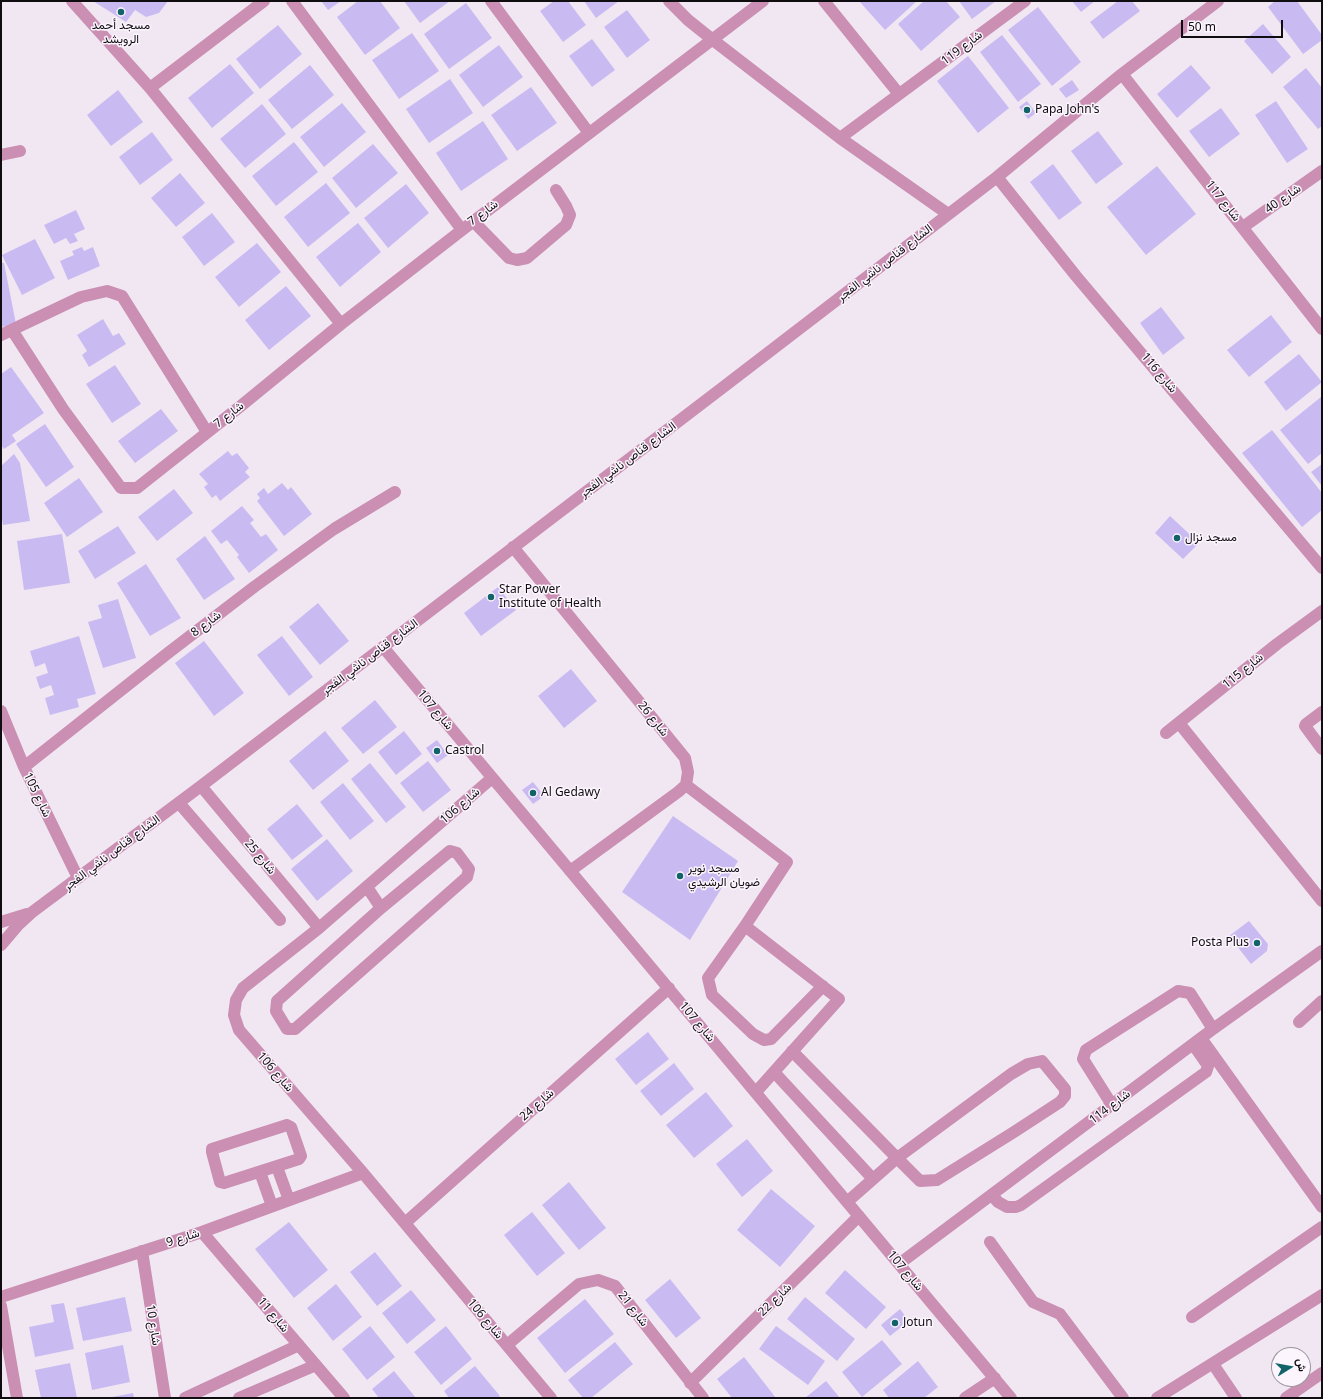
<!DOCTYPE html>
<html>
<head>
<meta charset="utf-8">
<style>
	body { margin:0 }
	#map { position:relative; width:1323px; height:1399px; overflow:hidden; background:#f0e7f2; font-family:"Noto Sans",Vazirmatn,sans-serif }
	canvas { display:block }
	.frame { position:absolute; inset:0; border:2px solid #100d11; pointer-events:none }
	.north { position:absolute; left:1271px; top:1347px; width:40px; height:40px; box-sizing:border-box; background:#fcf5fe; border:1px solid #9e989f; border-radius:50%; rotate:79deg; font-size:11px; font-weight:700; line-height:16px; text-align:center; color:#100d11 }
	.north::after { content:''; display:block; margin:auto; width:14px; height:18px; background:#126269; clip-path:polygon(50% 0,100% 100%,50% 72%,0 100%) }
	.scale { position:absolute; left:1181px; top:20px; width:102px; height:18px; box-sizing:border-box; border:2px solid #100d11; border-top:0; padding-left:5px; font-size:12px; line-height:14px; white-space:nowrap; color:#100d11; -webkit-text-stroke:3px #fcf5fe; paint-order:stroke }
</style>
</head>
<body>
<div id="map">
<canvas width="1323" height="1399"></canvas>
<div class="frame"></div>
<div class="north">ش</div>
<div class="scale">50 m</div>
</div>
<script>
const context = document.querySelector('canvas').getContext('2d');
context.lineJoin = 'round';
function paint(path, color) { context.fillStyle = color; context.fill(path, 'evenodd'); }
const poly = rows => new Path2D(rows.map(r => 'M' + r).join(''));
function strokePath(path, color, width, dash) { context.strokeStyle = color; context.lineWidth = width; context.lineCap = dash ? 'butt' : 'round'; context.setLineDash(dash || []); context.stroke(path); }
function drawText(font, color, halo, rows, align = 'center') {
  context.font = font + ' "Noto Sans",Vazirmatn,sans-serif'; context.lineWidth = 3; context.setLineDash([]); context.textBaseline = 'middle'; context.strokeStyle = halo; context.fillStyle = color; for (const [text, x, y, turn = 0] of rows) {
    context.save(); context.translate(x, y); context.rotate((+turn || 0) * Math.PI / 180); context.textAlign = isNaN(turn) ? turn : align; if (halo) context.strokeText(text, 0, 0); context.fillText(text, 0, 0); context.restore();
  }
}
const building = poly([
	[93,1,168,1,159,13,146,17,135,10,126,22],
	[321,1,341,1,328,10],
	[358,1,380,1,400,28,365,55,337,17],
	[404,1,450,1,420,23],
	[554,1,568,1,586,25,563,42,540,11],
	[584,1,619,1,596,18],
	[859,1,917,1,885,30],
	[924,1,946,1,960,17,921,51,898,24],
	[959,1,996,1,972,19],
	[1072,1,1095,1,1081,12],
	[1118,1,1132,1,1140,11,1103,39,1090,22],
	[1275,1,1297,1,1322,35,1322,40,1303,54,1268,7],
	[466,3,492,38,449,69,424,34],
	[1038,7,1081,62,1052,86,1008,30],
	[627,10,650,40,627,58,604,27],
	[1263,24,1291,57,1272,74,1244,41],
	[278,25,302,54,260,89,236,59],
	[412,33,439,71,399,99,372,60],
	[1002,35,1041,84,1018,102,980,52],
	[592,39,615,70,592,87,569,56],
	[499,45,523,77,483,107,459,75],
	[968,56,1009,108,978,133,937,81],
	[230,64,254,93,212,128,188,98],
	[310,65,334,95,292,129,268,100],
	[1191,65,1211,88,1177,118,1157,94],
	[1306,68,1322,88,1322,126,1318,129,1283,87],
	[450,79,473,113,429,143,406,109],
	[1072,80,1079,90,1066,98,1059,89],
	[531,87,557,123,517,151,491,115],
	[118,90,143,122,111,146,87,115],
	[1027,101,1036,113,1028,119,1019,107],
	[1276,101,1308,149,1287,163,1255,115],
	[342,103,366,132,324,167,300,137],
	[262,104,286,134,245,168,220,139],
	[1221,108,1240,134,1209,157,1189,131],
	[483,121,508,159,461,191,436,153],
	[1098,131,1123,164,1096,184,1071,151],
	[152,132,173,160,140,185,119,157],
	[294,142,318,172,276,206,252,176],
	[373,144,398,173,356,208,332,178],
	[1053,164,1082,203,1059,220,1030,182],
	[1157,166,1196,214,1146,255,1107,207],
	[180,173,205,203,176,227,151,198],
	[326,183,350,213,308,247,284,217],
	[406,184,429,213,388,248,364,218],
	[76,210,85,229,74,234,78,241,70,244,66,238,54,244,44,225],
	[212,213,235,242,204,266,182,237],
	[358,223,381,252,340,287,316,257],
	[35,239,55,278,22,295,2,255],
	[257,243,281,272,239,307,215,277],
	[82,247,84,251,93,247,100,266,68,280,60,261,74,255,72,251],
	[1,263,4,263,16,324,1,327],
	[286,286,311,316,269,350,245,320],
	[1161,307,1185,338,1163,355,1140,323],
	[1271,315,1292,342,1249,377,1227,350],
	[103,319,113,336,119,333,126,344,89,367,82,355,87,351,77,335],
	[1299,354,1322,382,1286,411,1264,382],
	[115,365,141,404,112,423,86,384],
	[11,367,44,413,12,435,16,441,4,449,1,445,1,374],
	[1321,397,1322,453,1308,464,1280,430],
	[161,409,178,431,135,463,118,441],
	[45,424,74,467,46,487,16,444],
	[1272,430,1322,493,1322,510,1302,527,1242,453],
	[228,451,232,456,237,453,249,468,245,472,250,477,220,501,216,495,212,498,204,487,208,484,199,474],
	[14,454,20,463,30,521,3,525,1,513,1,466],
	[1322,464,1322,486,1311,472],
	[79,478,103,512,67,537,44,503],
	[282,483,288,490,291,487,312,514,284,536,257,501,260,498,257,494,264,488,268,494],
	[174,489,193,513,157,541,138,517],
	[242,506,254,520,250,523,261,537,266,534,278,550,249,573,237,557,239,555,227,540,221,544,211,531],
	[1170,516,1199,543,1183,559,1155,533],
	[118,526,136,553,95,579,78,551],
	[62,534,70,583,24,590,17,541],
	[205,536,235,579,204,600,176,559],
	[146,564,181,618,150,636,117,583],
	[498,587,516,610,481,636,464,613],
	[118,599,136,658,103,668,88,622,102,618,98,605],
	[318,603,349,641,320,665,289,627],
	[79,636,96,694,77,699,79,707,50,715,45,698,54,695,51,685,40,689,36,677,48,673,45,663,35,667,30,651],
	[282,636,313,677,289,696,257,655],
	[204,641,244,693,214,716,175,663],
	[571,669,597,701,564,728,538,696],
	[375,700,397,727,363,754,341,728],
	[325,731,349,761,313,790,289,761],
	[404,731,422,754,396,775,378,752],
	[437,740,448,755,437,763,426,748],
	[428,761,451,790,423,812,400,783],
	[370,763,406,807,386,823,351,779],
	[533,782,544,796,533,804,522,790],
	[343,783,374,821,350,840,320,802],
	[297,804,323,836,292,860,267,829],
	[673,816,738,861,690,940,622,892],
	[327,839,353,871,317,901,291,869],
	[1249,921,1268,944,1267,951,1251,964,1229,936],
	[648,1032,669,1059,636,1085,615,1059],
	[674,1063,694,1089,661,1116,640,1091],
	[706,1092,733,1126,694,1158,666,1125],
	[747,1139,773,1171,742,1197,716,1164],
	[569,1182,606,1228,579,1250,542,1205],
	[771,1189,815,1226,780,1267,737,1230],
	[532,1212,565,1253,537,1276,504,1235],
	[289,1222,328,1270,294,1298,255,1249],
	[375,1252,402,1286,377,1306,350,1272],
	[845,1270,886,1307,866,1329,825,1293],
	[670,1279,701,1318,676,1338,645,1300],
	[336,1284,362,1317,333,1341,307,1308],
	[411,1290,436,1320,407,1344,382,1313],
	[125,1297,132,1331,83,1341,76,1308],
	[805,1297,855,1339,837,1361,787,1319],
	[585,1299,614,1334,565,1373,537,1338],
	[64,1303,74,1349,35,1357,29,1327,54,1322,51,1305],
	[900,1309,909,1321,890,1336,881,1325],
	[370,1326,395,1357,367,1380,342,1349],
	[446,1326,472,1359,441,1385,414,1352],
	[776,1326,825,1361,808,1385,759,1349],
	[882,1340,902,1364,862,1397,842,1372],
	[615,1342,633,1364,591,1398,583,1398,568,1380],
	[123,1345,130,1382,92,1390,85,1353],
	[744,1357,776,1398,732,1398,717,1379],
	[918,1361,938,1387,924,1398,889,1398,883,1390],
	[70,1363,77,1398,41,1398,35,1370],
	[475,1366,500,1396,498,1398,449,1398,444,1391],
	[394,1371,416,1398,379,1398,372,1389],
	[826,1381,840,1398,805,1398],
	[133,1393,134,1398,112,1398,112,1397]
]);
const minor = poly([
	[72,1,150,88,341,324],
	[292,1,462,230],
	[491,1,589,133],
	[669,1,688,20,713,40,840,138,948,214],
	[824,1,899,94],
	[1122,74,1322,329],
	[150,88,264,1],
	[840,138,1025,1],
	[1,155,20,151],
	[997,177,1076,276,1322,568],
	[473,221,509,258,517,260,527,258,566,225,570,215,566,206,556,190],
	[1243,227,1322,171],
	[12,330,63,409,121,488,137,488,242,405,341,324,462,230,763,1],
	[1,335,81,297,107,291,122,296,207,432],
	[513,547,685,758,688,772,686,785,678,792,570,871],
	[383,647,1011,1398],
	[1,711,24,767,78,878],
	[1322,712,1306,724,1305,726,1322,749],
	[1179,723,1322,901],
	[1166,733,1277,644,1322,611],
	[24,767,168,653,254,587,334,529,395,492],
	[492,778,319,928,243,988,236,1000,234,1015,239,1030,363,1173,551,1398],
	[686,785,787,862,745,926,839,999,756,1092],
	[201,786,319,928],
	[179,803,280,920],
	[450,851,457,853,469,869,467,877,295,1029,287,1029,276,1011,277,1001,381,908,450,851],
	[367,887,381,908],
	[1,922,27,914],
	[745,926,708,978,712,995,753,1034,764,1040,771,1039,823,986],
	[1,945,18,925,31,913,201,786,726,385,997,177,1122,74,1218,1],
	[1299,1022,1322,1001],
	[1201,1038,1322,1207],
	[792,1051,897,1158,920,1181,937,1180,1014,1132,1060,1102,1065,1096,1065,1089,1042,1061,1028,1064,1011,1074,897,1158,847,1202],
	[774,1072,873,1179],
	[1112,1105,1083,1059,1086,1050,1178,991,1190,993,1213,1029],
	[287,1125,291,1127,301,1156,299,1159,224,1183,220,1182,212,1152,212,1149,287,1125],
	[277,1167,289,1200],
	[260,1172,272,1206],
	[992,1195,998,1202,1007,1207,1016,1207,1021,1205,1206,1072,1208,1066,1206,1063,1193,1044],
	[405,1223,669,988],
	[202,1232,344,1398],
	[990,1242,1033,1302,1060,1314,1123,1398],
	[142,1251,165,1398],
	[899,1264,1213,1029,1322,951],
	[1,1297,202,1232,363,1173],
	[1,1306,17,1398],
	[1192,1317,1322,1227],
	[507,1345,579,1284,598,1280,615,1286,703,1398],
	[1213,1364,1236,1398],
	[690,1383,859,1216],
	[185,1398,299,1345],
	[239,1398,316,1365],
	[965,1398,995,1378],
	[1157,1398,1322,1295],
	[1286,1398,1322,1373]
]);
const markers = [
	[121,12,4,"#126269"],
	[1027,110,4,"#126269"],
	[1177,538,4,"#126269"],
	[491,597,4,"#126269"],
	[437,751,4,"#126269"],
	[533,793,4,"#126269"],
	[680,876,4,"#126269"],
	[1257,943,4,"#126269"],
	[895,1323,4,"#126269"]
];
const poiNames = [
	["مسجد أحمد",121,26,"center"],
	["الرويشد",121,40,"center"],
	["Papa John's",1035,110],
	["مسجد نزال",1185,538],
	["Star Power",499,590],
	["Institute of Health",499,604],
	["Castrol",445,751],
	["Al Gedawy",541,793],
	["مسجد نوير",688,869],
	["ضويان الرشيدي",688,883],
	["Posta Plus",1249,943,"right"],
	["Jotun",903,1323]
];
const streetNames = [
	["شارع 119",962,48,-37],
	["شارع 40",1283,199,-35],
	["شارع 117",1223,201,52],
	["شارع 7",483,213,-37],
	["الشارع قناص ناشي الفجر",885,263,-38],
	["شارع 116",1159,373,50],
	["شارع 7",229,415,-38],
	["الشارع قناص ناشي الفجر",628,460,-37],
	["شارع 8",206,624,-37],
	["الشارع قناص ناشي الفجر",370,657,-37],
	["شارع 115",1243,671,-39],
	["شارع 107",435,710,50],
	["شارع 26",653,719,51],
	["شارع 105",37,795,64],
	["شارع 106",460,806,-41],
	["الشارع قناص ناشي الفجر",112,853,-37],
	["شارع 25",260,857,50],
	["شارع 107",697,1022,50],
	["شارع 106",275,1072,49],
	["شارع 24",537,1105,-42],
	["شارع 114",1110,1107,-37],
	["شارع 9",183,1238,-18],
	["شارع 107",905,1271,50],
	["شارع 22",775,1300,-44],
	["شارع 21",633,1309,52],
	["شارع 11",273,1315,50],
	["شارع 106",485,1319,50],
	["شارع 10",153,1325,81]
];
paint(building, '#c9bbf2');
strokePath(minor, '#ca8fb2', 12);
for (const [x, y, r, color] of markers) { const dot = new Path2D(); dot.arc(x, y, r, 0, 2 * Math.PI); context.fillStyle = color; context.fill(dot); strokePath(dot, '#fcf5fe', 1.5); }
drawText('12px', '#100d11', '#fcf5fe', poiNames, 'left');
drawText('12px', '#100d11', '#fcf5fe', streetNames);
</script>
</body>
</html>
